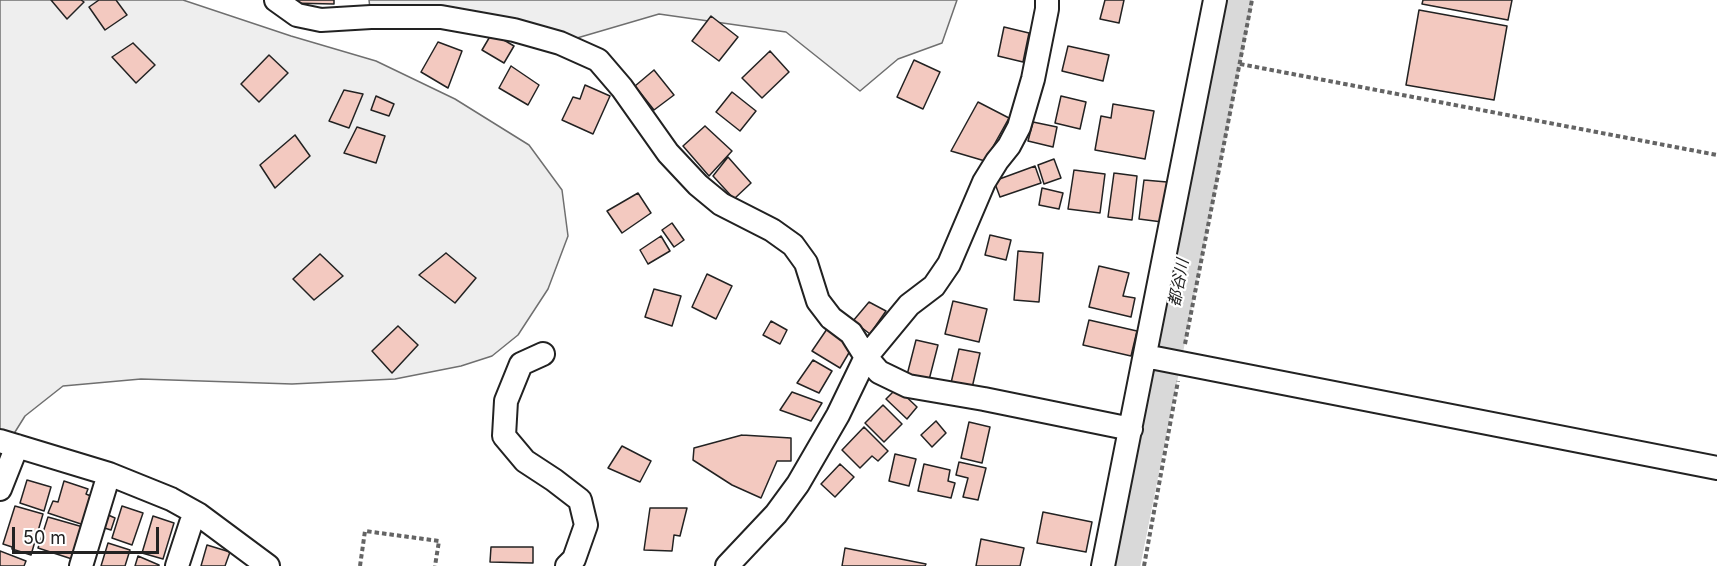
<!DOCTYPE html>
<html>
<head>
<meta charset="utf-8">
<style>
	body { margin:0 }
	#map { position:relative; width:1717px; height:566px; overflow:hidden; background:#fff; font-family:Inter,sans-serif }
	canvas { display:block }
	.scale { position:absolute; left:12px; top:527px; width:147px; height:27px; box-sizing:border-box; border:3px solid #222; border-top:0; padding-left:8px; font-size:18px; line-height:21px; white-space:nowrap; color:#222; -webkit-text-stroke:4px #fff; paint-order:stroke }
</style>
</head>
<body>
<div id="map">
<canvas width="1717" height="566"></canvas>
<div class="scale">50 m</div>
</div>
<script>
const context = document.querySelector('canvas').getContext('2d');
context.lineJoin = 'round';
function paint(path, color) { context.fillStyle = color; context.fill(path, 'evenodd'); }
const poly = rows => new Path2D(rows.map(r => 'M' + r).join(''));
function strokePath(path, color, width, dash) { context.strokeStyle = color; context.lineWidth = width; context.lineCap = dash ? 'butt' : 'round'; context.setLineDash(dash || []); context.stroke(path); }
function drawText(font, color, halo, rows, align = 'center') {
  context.font = font + ' Inter,"Noto Sans JP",sans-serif'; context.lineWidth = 4.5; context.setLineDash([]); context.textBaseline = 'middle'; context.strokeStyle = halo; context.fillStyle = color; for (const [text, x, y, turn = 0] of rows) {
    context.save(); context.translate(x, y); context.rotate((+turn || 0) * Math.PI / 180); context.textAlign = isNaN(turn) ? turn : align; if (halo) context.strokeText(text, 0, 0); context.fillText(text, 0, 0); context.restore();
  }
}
const green = poly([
	[0,0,183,0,291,36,376,61,455,99,529,145,562,190,568,236,548,289,518,335,492,356,461,366,395,379,292,384,141,379,63,386,25,416,10,440,0,436,0,0],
	[369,0,957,0,942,43,898,59,860,91,786,32,659,14,560,43,371,17,369,0]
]);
const river = poly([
	[1122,566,1235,0]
]);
const building = poly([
	[51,0,81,0,84,2,67,19,51,0],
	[99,0,116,0,127,15,105,30,89,7,99,0],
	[289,0,334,0,334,4,289,3,289,0],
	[1105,0,1124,0,1119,23,1100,19,1105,0],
	[1423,0,1512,0,1508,20,1422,4,1423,0],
	[1419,10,1507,26,1494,100,1406,85,1419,10],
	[711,16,738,37,719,61,692,41,711,16],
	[1004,27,1029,33,1023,62,998,56,1004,27],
	[492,33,514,46,504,63,482,50,492,33],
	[438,42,462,51,448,88,421,72,438,42],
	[133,43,155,65,136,83,112,57,133,43],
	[1068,46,1109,55,1103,81,1062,71,1068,46],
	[770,51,789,72,762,98,742,78,770,51],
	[269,55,288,73,259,102,241,84,269,55],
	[914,60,940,72,923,109,897,97,914,60],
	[511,66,539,85,528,105,499,88,511,66],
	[654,70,674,95,654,110,635,86,654,70],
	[585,85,610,96,593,134,562,120,573,97,580,99,585,85],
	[344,90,363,94,349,128,329,121,344,90],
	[732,92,756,111,740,131,716,112,732,92],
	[376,96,394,104,389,116,371,110,376,96],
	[1061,96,1086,102,1080,129,1055,123,1061,96],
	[978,102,1009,118,985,161,951,151,978,102],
	[1113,104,1154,111,1145,159,1095,150,1101,116,1111,118,1113,104],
	[1033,122,1057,127,1053,147,1028,141,1033,122],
	[705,126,732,151,709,176,683,146,705,126],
	[357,127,385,136,376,163,344,153,357,127],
	[295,135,310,156,275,188,260,165,295,135],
	[728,157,751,183,734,199,713,176,728,157],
	[1054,159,1061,178,1044,184,1038,165,1054,159],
	[1035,166,1041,183,1000,197,994,181,1035,166],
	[1074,170,1105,174,1100,213,1068,209,1074,170],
	[1114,173,1137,176,1132,220,1108,217,1114,173],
	[1144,180,1167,182,1162,222,1139,219,1144,180],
	[1042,188,1063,193,1059,209,1039,205,1042,188],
	[638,193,651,213,622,233,607,211,638,193],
	[672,223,684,240,674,247,662,230,672,223],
	[990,235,1011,240,1006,260,985,255,990,235],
	[661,236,670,251,648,264,640,250,661,236],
	[1018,251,1043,253,1039,302,1014,300,1018,251],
	[446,253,476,278,455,303,419,275,446,253],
	[320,254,343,276,314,300,293,279,320,254],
	[1099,266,1129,273,1123,296,1135,298,1131,317,1089,307,1099,266],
	[707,274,732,286,716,319,692,307,707,274],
	[654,289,681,296,672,326,645,317,654,289],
	[953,301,987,309,979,342,945,334,953,301],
	[869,302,886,311,870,334,853,321,869,302],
	[1089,320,1137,331,1131,356,1083,345,1089,320],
	[771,321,787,330,780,344,763,335,771,321],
	[398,326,418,345,392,373,372,351,398,326],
	[827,329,853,346,840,368,812,351,827,329],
	[916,340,938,345,929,380,907,375,916,340],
	[959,349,980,353,972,388,951,383,959,349],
	[813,360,832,371,819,393,797,383,813,360],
	[897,388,917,407,907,419,886,399,897,388],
	[792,392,822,403,811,421,780,410,792,392],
	[883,405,902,424,884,442,865,423,883,405],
	[936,421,946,433,932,447,921,435,936,421],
	[969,422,990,427,982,463,961,458,969,422],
	[864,427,888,451,878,461,872,456,860,468,842,450,864,427],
	[742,435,791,438,791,461,777,461,761,498,732,485,693,460,694,448,742,435],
	[622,446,651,461,640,482,608,468,622,446],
	[895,454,916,459,909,486,889,481,895,454],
	[959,462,986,468,978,500,963,497,968,478,956,475,959,462],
	[840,464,854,477,835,497,821,484,840,464],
	[924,464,950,470,948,481,955,483,951,498,918,491,924,464],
	[27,480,51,487,44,511,20,503,27,480],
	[64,481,88,489,86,494,93,497,84,525,48,513,53,501,58,502,64,481],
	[15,506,43,514,31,555,12,549,12,547,3,544,15,506],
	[122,506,143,513,132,545,112,538,122,506],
	[650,508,687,508,680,536,674,535,672,551,644,550,650,508],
	[1043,512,1092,522,1086,552,1037,543,1043,512],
	[106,514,115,518,111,530,101,527,106,514],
	[153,516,174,523,163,559,142,553,153,516],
	[48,517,83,527,72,559,38,548,48,517],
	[981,539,1024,548,1020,566,976,566,981,539],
	[108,543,130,550,125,566,101,566,108,543],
	[207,545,230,552,225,566,201,566,207,545],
	[491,547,533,547,533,563,490,562,491,547],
	[845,548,926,564,925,566,842,566,845,548],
	[0,551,26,561,24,566,0,566,0,551],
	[138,556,159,565,159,566,135,566,138,556]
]);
const path = poly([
	[1240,64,1717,155],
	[1185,344,1252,0],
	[360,566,365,531,439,541,435,566],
	[1144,566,1178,381]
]);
const minor = poly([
	[276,0,297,15,321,20,371,17,441,17,514,30,560,43,598,60,622,88,668,153,698,185,721,204,772,230,793,245,806,263,818,301,831,318,851,333,866,357,879,372,908,386,984,399,1131,429],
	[543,354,521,364,506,401,504,436,525,461,554,480,580,500,586,525,574,559,567,566],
	[1145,356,1717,468],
	[0,441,109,474,171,499,198,514,268,566],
	[0,489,17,446],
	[81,566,109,474],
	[177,566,191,523,198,514],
	[727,566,776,514,798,484,838,415,866,357,909,305,934,286,949,264,984,182,997,161,1009,146,1019,127,1033,79,1047,9,1047,0],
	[1103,566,1215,0]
]);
const waterNames = [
	["都谷川",1179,283,-79]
];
paint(green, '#eee');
strokePath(green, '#6f6f6f', 1.5);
strokePath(river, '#d9d9d9', 36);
paint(building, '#f3c9c0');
strokePath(building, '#222', 1.5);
strokePath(minor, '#222', 26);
strokePath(path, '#646464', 4, [4.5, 3]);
strokePath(minor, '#fff', 22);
drawText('italic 16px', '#222', '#fff', waterNames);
</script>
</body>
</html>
